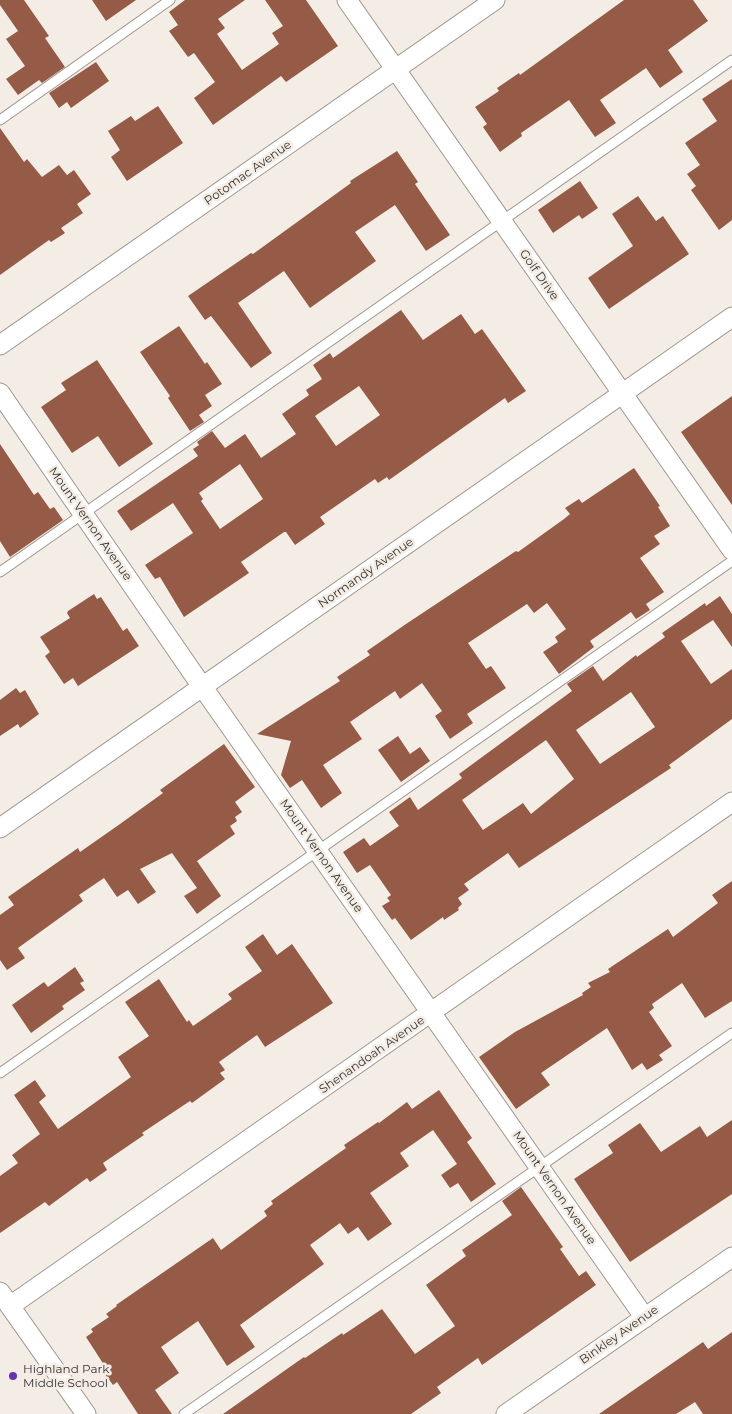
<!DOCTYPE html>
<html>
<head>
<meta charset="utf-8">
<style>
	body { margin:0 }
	canvas { display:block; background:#f4ede5 }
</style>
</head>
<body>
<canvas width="732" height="1414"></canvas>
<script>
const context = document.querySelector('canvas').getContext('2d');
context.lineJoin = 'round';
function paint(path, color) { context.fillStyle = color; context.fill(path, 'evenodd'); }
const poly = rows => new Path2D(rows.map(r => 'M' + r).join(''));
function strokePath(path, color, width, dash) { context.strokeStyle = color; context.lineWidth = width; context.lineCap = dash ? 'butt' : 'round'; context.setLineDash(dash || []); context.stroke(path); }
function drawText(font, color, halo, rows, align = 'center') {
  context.font = font + ' Montserrat,sans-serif'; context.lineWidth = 5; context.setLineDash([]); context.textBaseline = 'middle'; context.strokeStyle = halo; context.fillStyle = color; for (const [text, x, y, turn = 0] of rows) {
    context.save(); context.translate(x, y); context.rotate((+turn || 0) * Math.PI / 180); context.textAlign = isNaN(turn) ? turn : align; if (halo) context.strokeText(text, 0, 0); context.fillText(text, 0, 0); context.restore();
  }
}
const building = poly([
	[0,0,24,0,49,36,45,38,65,67,42,83,39,80,18,95,6,79,25,66,6,39,18,31,0,5],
	[92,0,136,0,106,21],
	[185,0,245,0,218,19,225,28,217,34,242,70,279,44,272,33,283,26,265,0,306,0,338,46,286,82,281,76,213,125,194,98,215,82,194,53,188,57,169,31,178,25,169,12],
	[624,0,693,0,708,21,668,50,683,72,660,88,646,68,600,100,616,123,595,137,569,100,521,133,522,136,500,152,483,127,487,124,475,107,499,91,497,88,519,73,520,75],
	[96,62,109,81,71,108,67,102,59,108,49,93],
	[732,79,732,220,719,230,691,190,696,186,687,174,700,165,685,143,717,121,702,99],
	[158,106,183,143,127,181,111,157,120,150,108,131,131,116,135,121],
	[0,128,24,162,27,159,42,177,59,165,67,175,74,170,91,194,77,204,83,213,61,228,65,233,51,242,49,240,0,275],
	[397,151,418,182,415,184,450,235,426,251,395,205,355,232,376,261,310,308,284,271,238,303,272,353,251,368,211,316,205,320,188,296,251,253,253,254,351,183,350,181],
	[580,181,598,208,582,219,579,215,553,233,538,210],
	[638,196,656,221,663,216,689,254,609,309,588,278,633,246,612,214],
	[401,310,423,340,461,314,475,334,482,329,526,391,508,403,505,398,389,480,387,477,378,483,375,479,320,517,325,524,295,545,286,532,284,532,241,562,249,573,184,617,160,577,155,579,145,565,193,533,173,503,131,531,117,511,198,456,193,449,199,445,197,442,212,431,225,448,245,434,261,458,296,434,282,414,309,395,306,390,322,379,313,365,330,353,333,358],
	[359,386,380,415,336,446,315,416],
	[240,464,263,499,220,529,201,501,203,499,199,493],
	[179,326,205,364,207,362,222,384,205,395,212,406,199,415,204,422,190,431,168,398,170,396,140,352],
	[97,360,153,444,119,467,98,436,72,453,41,407,66,390,61,383],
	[732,396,732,505,681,432],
	[0,444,34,495,38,492,50,509,54,507,63,520,10,557,0,541],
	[634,468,660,506,658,507,670,526,654,536,660,544,640,558,664,592,646,604,650,610,636,619,631,612,590,641,594,647,559,674,543,652,558,642,555,637,566,629,547,603,534,613,527,604,468,643,486,669,491,666,506,688,467,714,473,723,450,739,435,716,442,711,422,683,400,699,395,691,350,722,362,739,323,765,342,793,321,808,302,780,290,788,281,775,291,741,257,734,340,681,337,677,370,655,367,651,406,624,516,551,518,552,564,519,570,514,565,508,579,499,582,503],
	[94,594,97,599,101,597,123,631,127,628,139,646,78,686,73,678,64,684,45,656,50,652,40,637,70,618,67,613,68,611],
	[720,596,732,614,732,647,713,620,681,641,711,684,732,669,732,719,669,765,671,768,519,868,508,853,464,884,469,890,458,898,462,904,458,908,459,910,444,920,443,917,411,940,395,918,392,920,382,906,390,901,387,898,391,895,370,865,357,873,343,852,364,838,370,846,399,826,389,812,410,797,418,810,462,778,459,774,572,691,567,684,593,666,603,681,636,655,637,657,665,637,662,633,705,603,706,606],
	[631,692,655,727,600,764,576,730],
	[546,740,574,779,531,814,523,803,483,830,462,800],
	[16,688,20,693,25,690,39,714,20,728,18,724,0,736,0,700],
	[398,736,410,754,420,747,430,761,401,782,378,750],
	[224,744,255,787,235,802,242,812,235,817,237,821,230,826,235,834,197,861,221,896,197,914,184,896,197,888,172,853,140,869,156,892,138,904,128,890,117,897,104,878,79,895,83,901,18,948,25,958,7,970,0,960,0,915,14,905,8,897,78,848,80,852,120,824,163,793,160,790],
	[732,881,732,1001,705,1018,682,983,652,1004,654,1008,649,1012,672,1046,659,1055,663,1060,647,1070,642,1063,632,1070,607,1028,541,1073,550,1085,516,1109,479,1057,515,1032,583,995,582,993,591,987,588,983,610,972,608,969,668,929,673,937,718,903,712,895],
	[263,934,277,955,292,944,333,1003,265,1047,257,1035,219,1062,225,1070,220,1073,225,1079,192,1103,190,1101,142,1133,144,1135,103,1163,107,1170,90,1182,87,1178,49,1206,45,1202,0,1233,0,1176,18,1163,12,1155,40,1134,14,1095,35,1080,46,1096,39,1102,58,1129,131,1077,118,1057,149,1036,125,1002,159,979,187,1022,189,1020,193,1026,232,999,228,994,262,971,245,947],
	[75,967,84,981,80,983,85,990,62,1006,64,1009,31,1033,12,1005,44,982,48,987],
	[439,1090,472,1138,467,1142,496,1184,471,1202,458,1183,450,1188,441,1175,457,1164,433,1130,400,1153,409,1166,370,1193,392,1224,368,1241,358,1227,348,1234,340,1223,310,1245,324,1264,240,1325,255,1347,227,1366,198,1321,161,1347,179,1373,155,1390,172,1414,138,1414,117,1382,113,1385,102,1370,106,1368,86,1337,93,1332,91,1329,109,1317,106,1314,117,1306,116,1305,213,1238,221,1250,267,1216,264,1211,273,1204,271,1201,346,1148,344,1145,378,1122,379,1123,407,1102,412,1109],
	[732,1120,732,1194,630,1262,574,1179,613,1153,608,1145,640,1123,661,1152,700,1126,707,1137],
	[521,1187,563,1247,560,1249,579,1276,586,1271,596,1285,482,1365,478,1358,437,1387,441,1393,411,1414,223,1414,304,1357,305,1358,342,1333,343,1335,382,1309,415,1354,455,1326,426,1285,466,1256,462,1250,512,1215,502,1201],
	[732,1332,732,1414,703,1414,695,1402,676,1414,599,1414,703,1342,708,1349]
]);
const service = poly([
	[0,120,170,0],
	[0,572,732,60],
	[0,1073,732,561],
	[184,1414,732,1033]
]);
const minor = poly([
	[347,0,732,550],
	[0,345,495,0],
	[0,393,192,672,645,1318],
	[0,828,732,317],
	[0,1292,86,1414],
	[10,1306,732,802],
	[506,1414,732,1257]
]);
const markers = [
	[13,1376,5,"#6136ae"]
];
const streetNames = [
	["Potomac Avenue",248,173,-35],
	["Golf Drive",539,275,55],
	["Mount Vernon Avenue",90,524,55],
	["Normandy Avenue",366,573,-35],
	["Mount Vernon Avenue",321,856,55],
	["Shenandoah Avenue",372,1055,-35],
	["Mount Vernon Avenue",554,1188,55],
	["Binkley Avenue",619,1335,-35]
];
const poiNames = [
	["Highland Park",23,1369],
	["Middle School",23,1383]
];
paint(building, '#955b46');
strokePath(service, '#9e9790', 11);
strokePath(minor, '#9e9790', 21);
strokePath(service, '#fff', 9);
strokePath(minor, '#fff', 19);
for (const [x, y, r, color] of markers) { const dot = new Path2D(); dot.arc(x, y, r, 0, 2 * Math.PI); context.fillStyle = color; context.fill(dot); strokePath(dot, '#f4ede5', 2); }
drawText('12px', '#353230', '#f4ede5', streetNames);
drawText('12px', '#353230', '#f4ede5', poiNames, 'left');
</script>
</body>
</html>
